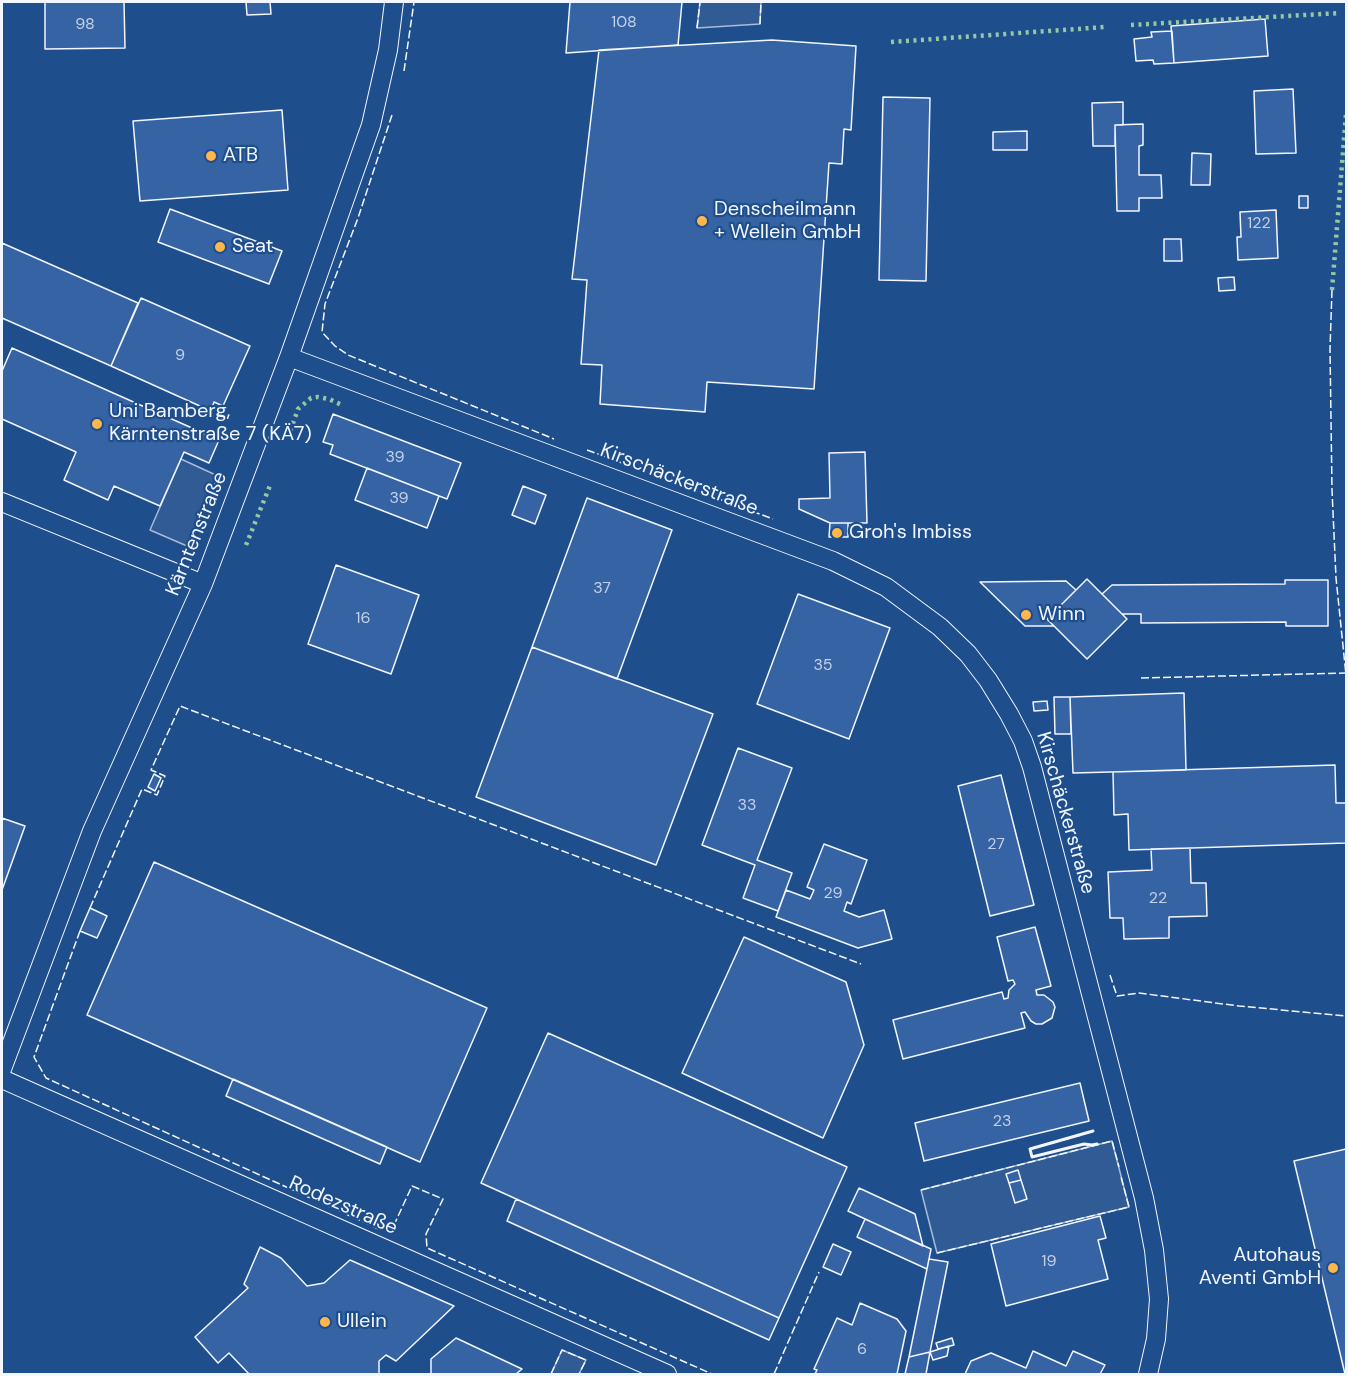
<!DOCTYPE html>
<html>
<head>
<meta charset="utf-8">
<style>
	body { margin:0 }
	#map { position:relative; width:1348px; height:1376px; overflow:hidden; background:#1f4e8c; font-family:"DM Sans",sans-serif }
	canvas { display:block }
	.frame { position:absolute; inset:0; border:3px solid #f2f6ff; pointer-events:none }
</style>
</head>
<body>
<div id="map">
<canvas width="1348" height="1376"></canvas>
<div class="frame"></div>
</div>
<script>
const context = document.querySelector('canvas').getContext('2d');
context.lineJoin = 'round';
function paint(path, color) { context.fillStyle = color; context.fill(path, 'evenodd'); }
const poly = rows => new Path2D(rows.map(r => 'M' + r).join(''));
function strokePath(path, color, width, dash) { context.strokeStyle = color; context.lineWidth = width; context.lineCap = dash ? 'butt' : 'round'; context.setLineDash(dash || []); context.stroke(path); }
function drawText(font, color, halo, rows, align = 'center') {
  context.font = font + ' "DM Sans",sans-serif'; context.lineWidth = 4.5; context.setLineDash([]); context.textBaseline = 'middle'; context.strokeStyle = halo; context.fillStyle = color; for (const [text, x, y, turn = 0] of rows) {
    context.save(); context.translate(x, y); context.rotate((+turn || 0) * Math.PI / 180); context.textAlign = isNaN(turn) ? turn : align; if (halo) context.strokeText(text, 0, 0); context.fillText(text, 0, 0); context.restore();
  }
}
const built = poly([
	[700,2,761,2,760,24,697,28,700,2],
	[181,459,218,476,187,546,150,530,181,459],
	[1112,1141,1129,1207,937,1253,921,1190,1112,1141],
	[562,1350,586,1360,579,1374,551,1374,562,1350]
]);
const building = poly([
	[45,2,124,2,125,48,45,49,45,2],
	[246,2,270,2,271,14,247,15,246,2],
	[570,2,682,2,678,45,566,53,570,2],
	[1265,19,1268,56,1174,63,1171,26,1265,19],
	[1172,31,1174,63,1154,64,1153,60,1136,61,1134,39,1152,37,1151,32,1172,31],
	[772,40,856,46,851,130,844,129,842,164,829,163,814,389,707,382,705,412,600,404,602,365,581,364,587,280,572,279,599,50,772,40],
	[1293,89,1296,153,1256,154,1254,91,1293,89],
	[883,97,930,98,926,281,879,280,883,97],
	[1123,102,1123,125,1115,125,1115,146,1093,146,1092,103,1123,102],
	[282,110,288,190,140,201,133,121,282,110],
	[1143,124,1143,145,1139,146,1139,175,1161,175,1162,198,1139,198,1139,211,1117,211,1115,125,1143,124],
	[1027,131,1027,150,993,150,993,132,1027,131],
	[1192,153,1211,154,1210,185,1191,185,1192,153],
	[1299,196,1308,196,1308,208,1299,208,1299,196],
	[170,209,282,251,269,284,158,242,170,209],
	[1276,210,1278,258,1238,260,1237,237,1241,237,1240,212,1276,210],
	[1164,239,1181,239,1182,261,1164,261,1164,239],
	[2,243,138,303,111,366,2,318,2,243],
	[1234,277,1235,290,1219,291,1218,278,1234,277],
	[141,298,250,346,223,406,214,402,211,411,111,366,141,298],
	[12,348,219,440,209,463,184,452,160,506,114,486,108,500,64,480,76,452,2,419,2,371,12,348],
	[333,414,461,463,447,499,330,454,333,445,323,442,333,414],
	[865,452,867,523,830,523,799,509,799,499,830,498,829,453,865,452],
	[367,468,439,496,427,528,355,500,367,468],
	[523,486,546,495,535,524,512,515,523,486],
	[587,498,672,530,617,679,532,647,587,498],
	[830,523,848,523,848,537,829,537,830,523],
	[336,565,419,595,391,674,308,644,336,565],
	[1087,579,1127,619,1087,659,1047,619,1087,579],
	[1285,580,1328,580,1328,626,1286,626,1286,622,1141,623,1141,614,1122,614,1102,594,1112,585,1285,584,1285,580],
	[1066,581,1076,590,1047,619,1054,626,1025,626,980,582,1066,581],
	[798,594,890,628,849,739,757,704,798,594],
	[532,647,713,714,656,865,476,797,532,647],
	[1184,693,1186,770,1073,773,1070,697,1184,693],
	[1054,697,1070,697,1071,734,1055,734,1054,697],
	[1047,701,1048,710,1034,711,1033,702,1047,701],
	[738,748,792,768,757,860,792,873,778,911,743,898,755,865,702,845,738,748],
	[1335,765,1336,803,1346,803,1346,843,1129,850,1128,814,1114,815,1113,772,1335,765],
	[154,774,161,778,155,791,148,787,154,774],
	[1001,775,1034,905,990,916,958,786,1001,775],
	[2,818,25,826,2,890,2,818],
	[824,844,867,860,851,904,847,902,844,911,859,917,884,910,892,939,858,948,776,917,786,890,810,899,814,890,807,887,824,844],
	[1190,848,1191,883,1206,883,1207,916,1169,917,1169,938,1124,939,1123,918,1110,918,1108,872,1152,870,1151,849,1190,848],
	[154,862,487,1008,420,1162,87,1015,154,862],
	[90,908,107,916,97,938,80,931,90,908],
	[1035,927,1051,986,1036,990,1037,995,1044,995,1053,1002,1055,1007,1052,1018,1042,1024,1036,1024,1031,1021,1025,1012,1021,1013,1025,1028,903,1059,893,1020,1002,992,1004,999,1008,998,1009,990,1015,984,1013,980,1008,981,997,937,1035,927],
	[744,937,846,982,864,1045,823,1138,682,1073,744,937],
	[548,1033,847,1167,779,1318,481,1183,548,1033],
	[233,1079,387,1147,380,1164,226,1096,233,1079],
	[1080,1083,1089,1121,924,1161,915,1123,1080,1083],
	[1346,1149,1346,1374,1345,1374,1294,1161,1346,1149],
	[1018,1170,1021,1180,1009,1183,1006,1174,1018,1170],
	[1021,1180,1027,1199,1015,1203,1009,1183,1021,1180],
	[859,1188,915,1214,923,1246,848,1211,859,1188],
	[516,1199,779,1318,769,1340,507,1221,516,1199],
	[1100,1216,1106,1238,1098,1240,1108,1279,1006,1306,991,1244,1100,1216],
	[865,1219,931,1249,927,1269,857,1237,865,1219],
	[833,1244,851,1252,841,1275,823,1267,833,1244],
	[260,1247,281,1258,307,1286,324,1283,350,1260,454,1306,396,1361,386,1355,379,1361,379,1374,249,1374,229,1353,218,1363,195,1337,248,1288,244,1284,260,1247],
	[929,1259,948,1262,930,1352,909,1357,929,1259],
	[860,1303,897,1319,906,1331,897,1374,815,1374,817,1370,814,1369,837,1318,852,1325,860,1303],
	[456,1338,522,1369,516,1374,431,1374,431,1359,456,1338],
	[952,1338,954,1345,938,1349,936,1343,952,1338],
	[949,1346,947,1356,933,1360,930,1352,949,1346],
	[1033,1351,1066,1366,1073,1351,1105,1365,1100,1374,965,1374,971,1361,991,1353,1026,1368,1033,1351],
	[930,1352,926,1374,905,1374,909,1357,930,1352]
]);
const street = poly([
	[289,357,833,561,886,587,940,627,968,654,988,680,1009,714,1023,741,1032,767,1144,1198,1154,1250,1159,1299,1156,1339,1148,1374],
	[2,502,203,584],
	[2,1069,92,831,203,584,289,357,371,125,388,50,394,2],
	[2,1079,667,1374]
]);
const hedge = poly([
	[1131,25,1340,13],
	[891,42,1105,27],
	[1332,290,1346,114],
	[288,438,298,409,311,398,318,397,329,399,344,406],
	[246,545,271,483]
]);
const fence = poly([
	[760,24,761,2],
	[697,28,700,2],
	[404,71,414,2],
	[392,115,358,218,325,304,322,332,335,346,348,355,554,439],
	[1332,290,1330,349,1332,490,1336,578,1346,675],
	[587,450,773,519],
	[1141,678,1346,673],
	[90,908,142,789,157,795,165,776,151,770,180,706,861,964],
	[80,931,34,1057,46,1078,381,1230,394,1225,412,1186,443,1199,426,1234,427,1248,712,1374],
	[1110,975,1117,996,1139,993,1239,1006,1346,1016],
	[1081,1135,1030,1149,1032,1157,1084,1144],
	[921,1190,1112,1141,1119,1167],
	[937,1253,1129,1207,1121,1177],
	[551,1374,562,1350,586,1360,579,1374],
	[774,1374,819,1272]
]);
const wall = poly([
	[1093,1131,1030,1149,1032,1157,1084,1144,1092,1145,1097,1144]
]);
const markers = [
	[211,156,6,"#ffb74d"],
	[702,221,6,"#ffb74d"],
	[220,247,6,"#ffb74d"],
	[97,424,6,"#ffb74d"],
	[837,533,6,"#ffb74d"],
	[1026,615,6,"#ffb74d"],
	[1333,1268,6,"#ffb74d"],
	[325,1322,6,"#ffb74d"]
];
const numberNames = [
	["108",624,23],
	["98",85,25],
	["122",1259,224],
	["9",180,356],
	["39",395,458],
	["39",399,499],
	["37",602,589],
	["16",363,619],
	["35",823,666],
	["33",747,806],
	["27",996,845],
	["29",833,894],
	["22",1158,899],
	["23",1002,1122],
	["19",1049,1262],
	["6",862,1350]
];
const poiNames = [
	["ATB",223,156],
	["Denscheilmann",714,210],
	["+ Wellein GmbH",714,233],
	["Seat",232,247],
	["Uni Bamberg,",109,412],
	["Kärntenstraße 7 (KÄ7)",109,435],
	["Groh's Imbiss",849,533],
	["Winn",1038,615],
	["Autohaus",1321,1256,"right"],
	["Aventi GmbH",1321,1279,"right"],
	["Ullein",337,1322]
];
const streetNames = [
	["Kirschäckerstraße",679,480,21],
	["Kärntenstraße",197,534,-68],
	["Kirschäckerstraße",1065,813,74],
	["Rodezstraße",343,1206,24]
];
paint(built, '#305b95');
strokePath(built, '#a8bbd7', 1.5);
paint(building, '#3563a3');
strokePath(building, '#f2f6ff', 1.5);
strokePath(street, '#f2f6ff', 20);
strokePath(street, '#1f4e8c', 18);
strokePath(hedge, '#97c8a6', 4.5, [3, 4.5]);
strokePath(fence, '#f2f6ff', 1.5, [8, 3]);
strokePath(wall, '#f2f6ff', 3);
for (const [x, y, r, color] of markers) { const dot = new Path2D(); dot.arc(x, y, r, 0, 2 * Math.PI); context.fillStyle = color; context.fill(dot); strokePath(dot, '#1f4e8c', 2); }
drawText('16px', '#c3d1e8', null, numberNames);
drawText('20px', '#f2f6ff', '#1f4e8c', poiNames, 'left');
drawText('20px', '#f2f6ff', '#1f4e8c', streetNames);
</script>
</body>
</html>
